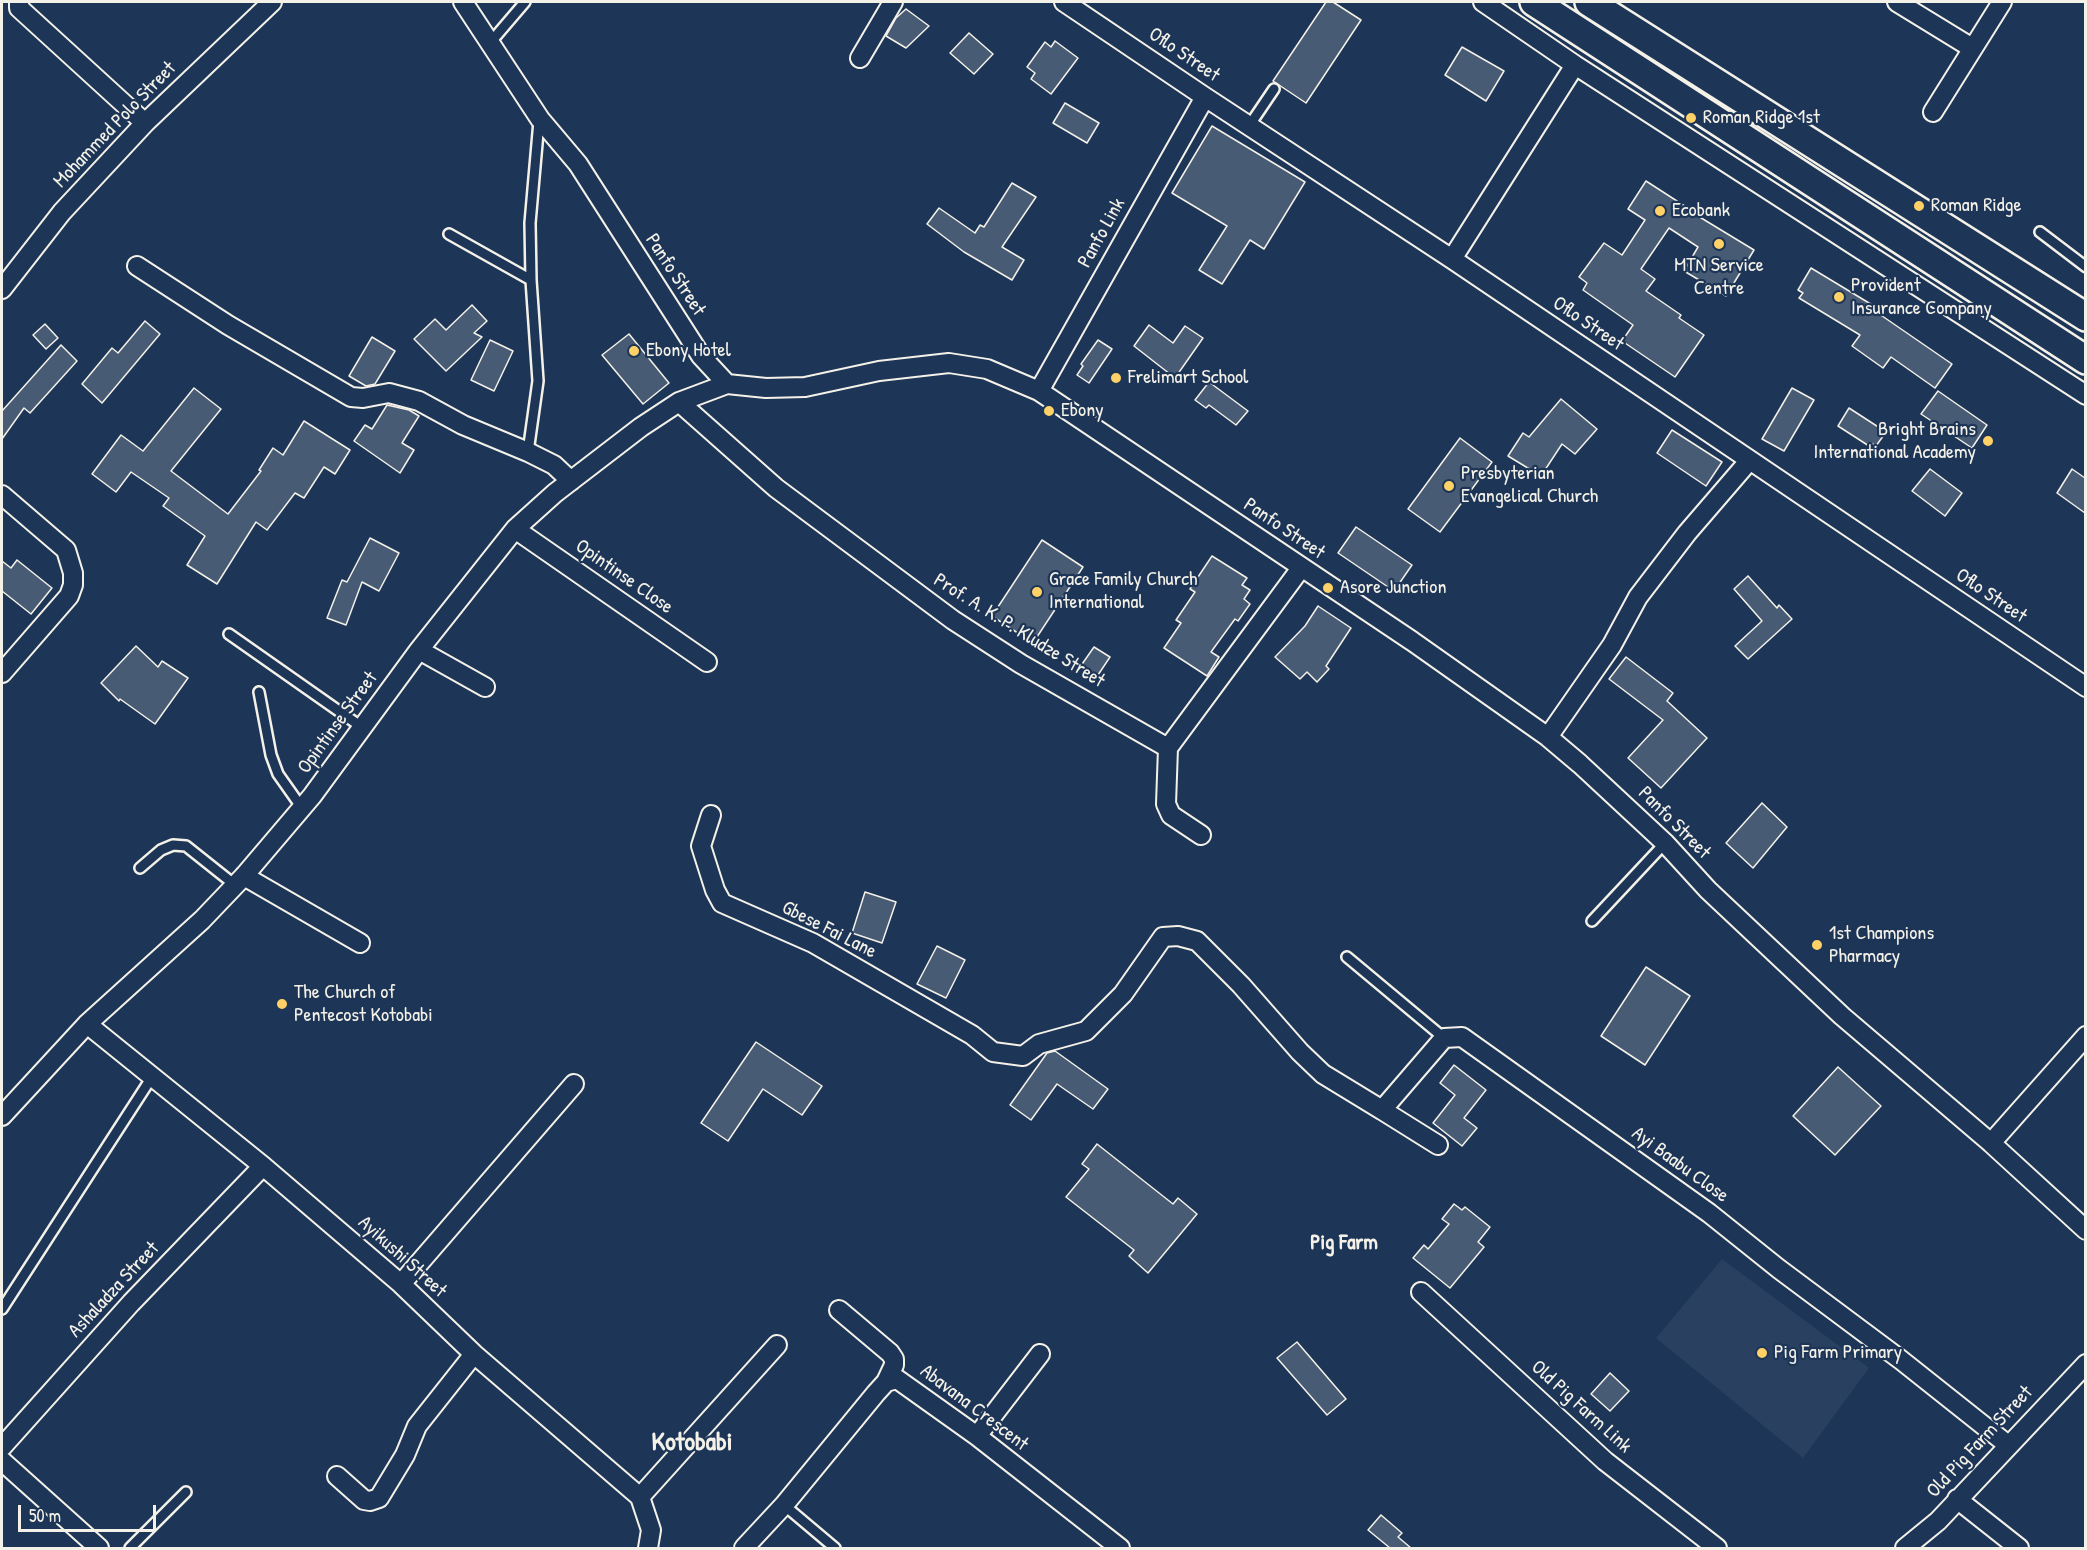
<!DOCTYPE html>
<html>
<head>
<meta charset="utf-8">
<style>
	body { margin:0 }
	#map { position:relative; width:2087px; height:1550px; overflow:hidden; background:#1d3557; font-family:"Patrick Hand",sans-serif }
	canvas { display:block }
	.frame { position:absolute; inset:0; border:3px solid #f4f1e8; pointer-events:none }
	.scale { position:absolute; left:18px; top:1505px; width:138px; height:27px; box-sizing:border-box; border:3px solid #f4f1e8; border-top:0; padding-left:8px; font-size:18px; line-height:21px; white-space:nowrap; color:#f4f1e8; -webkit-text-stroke:4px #1d3557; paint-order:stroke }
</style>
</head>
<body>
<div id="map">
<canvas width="2087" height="1550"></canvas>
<div class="frame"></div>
<div class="scale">50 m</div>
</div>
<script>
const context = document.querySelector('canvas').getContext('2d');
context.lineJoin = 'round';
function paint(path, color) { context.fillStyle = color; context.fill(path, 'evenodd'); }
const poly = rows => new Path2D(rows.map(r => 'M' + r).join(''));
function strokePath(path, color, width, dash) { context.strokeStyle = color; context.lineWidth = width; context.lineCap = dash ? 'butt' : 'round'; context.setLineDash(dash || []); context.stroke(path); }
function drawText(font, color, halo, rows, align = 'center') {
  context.font = font + ' "Patrick Hand",sans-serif'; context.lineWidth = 4.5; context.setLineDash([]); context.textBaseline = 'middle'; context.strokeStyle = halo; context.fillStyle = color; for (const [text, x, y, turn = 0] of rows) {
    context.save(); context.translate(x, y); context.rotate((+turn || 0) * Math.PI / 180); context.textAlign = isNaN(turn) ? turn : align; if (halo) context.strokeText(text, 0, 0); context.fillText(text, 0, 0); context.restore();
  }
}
const built = poly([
	[1722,1259,1869,1368,1803,1458,1656,1338]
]);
const building = poly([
	[1326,2,1333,2,1361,20,1306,103,1273,81,1326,2],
	[906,9,929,26,906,48,886,36,896,18,906,9],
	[969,33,993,54,974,74,950,53,969,33],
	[1055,41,1078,58,1051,94,1031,79,1035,73,1027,67,1045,42,1051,47,1055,41],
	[1462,47,1504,71,1486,101,1445,75,1462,47],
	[1065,103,1099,123,1087,143,1053,123,1065,103],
	[1212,126,1305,182,1264,249,1250,240,1222,284,1199,270,1227,226,1172,193,1212,126],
	[1646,181,1694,212,1693,213,1754,250,1726,296,1684,271,1698,247,1669,228,1641,269,1655,279,1646,291,1681,315,1679,318,1704,335,1675,377,1622,341,1633,325,1583,290,1587,283,1579,277,1604,243,1622,255,1645,220,1628,209,1646,181],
	[1012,183,1036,197,1002,247,1024,260,1012,280,964,252,927,224,939,208,975,233,980,225,984,227,1012,183],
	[1811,268,1874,306,1872,309,1952,364,1935,388,1891,357,1883,368,1852,346,1860,335,1799,298,1803,293,1798,290,1811,268],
	[472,305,487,321,474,333,482,337,446,371,414,339,435,319,446,330,472,305],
	[145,321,160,334,102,403,82,384,112,348,118,353,145,321],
	[45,324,58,338,46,349,33,335,45,324],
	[1149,325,1173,343,1185,326,1203,338,1175,378,1134,346,1149,325],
	[629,334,669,383,643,404,602,355,629,334],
	[372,337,395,351,375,384,366,386,349,376,372,337],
	[490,340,513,351,494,391,471,380,490,340],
	[1098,340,1112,349,1089,383,1077,375,1083,366,1081,364,1098,340],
	[61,345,77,361,30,413,24,408,2,439,2,411,61,345],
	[1209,382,1248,411,1236,425,1209,405,1206,408,1195,400,1209,382],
	[194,388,221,409,171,471,228,514,261,471,259,470,273,448,283,455,304,421,350,450,335,474,324,467,304,498,295,493,267,530,256,522,217,584,187,565,205,536,163,506,169,498,131,472,116,492,92,474,121,435,143,451,194,388],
	[1792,388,1814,400,1784,451,1762,439,1792,388],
	[1938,391,1987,425,1972,448,1921,414,1938,391],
	[1561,399,1597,429,1575,454,1562,444,1541,476,1508,456,1523,433,1529,437,1561,399],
	[387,405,409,410,419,416,402,443,414,450,400,473,354,441,365,425,372,429,387,405],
	[1849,408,1886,432,1876,446,1871,443,1869,446,1838,426,1849,408],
	[1672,430,1722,462,1706,486,1657,453,1672,430],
	[1460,438,1492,462,1440,532,1408,509,1460,438],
	[1930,469,1962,493,1945,516,1912,491,1930,469],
	[2072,469,2085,478,2085,513,2057,493,2072,469],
	[1356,527,1412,565,1394,591,1338,553,1356,527],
	[370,538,399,553,379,591,362,582,346,625,327,618,342,580,347,582,370,538],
	[1042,540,1083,567,1033,643,992,616,1042,540],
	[1212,556,1247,578,1242,585,1250,590,1244,599,1250,604,1238,621,1235,619,1211,652,1219,657,1207,676,1164,648,1181,623,1176,620,1195,592,1190,589,1212,556],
	[17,560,52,588,31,614,2,591,2,561,11,568,17,560],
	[1748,576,1777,608,1779,605,1792,619,1748,659,1735,646,1762,621,1734,589,1748,576],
	[1318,606,1351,628,1326,666,1329,669,1317,682,1307,672,1300,679,1275,657,1305,626,1318,606],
	[136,646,158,667,162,661,188,678,155,724,120,699,119,701,101,683,136,646],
	[1094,647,1110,657,1096,678,1080,667,1094,647],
	[1626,657,1673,693,1667,701,1707,738,1661,788,1628,758,1663,720,1609,679,1626,657],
	[1762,803,1787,827,1753,868,1726,843,1762,803],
	[865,892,896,902,882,943,852,933,865,892],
	[937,946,965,960,946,998,917,984,937,946],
	[1646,967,1690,996,1645,1065,1601,1036,1646,967],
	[756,1042,822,1086,802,1115,763,1089,728,1141,701,1123,756,1042],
	[1055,1051,1108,1089,1093,1109,1057,1084,1031,1120,1010,1105,1047,1053,1055,1051],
	[1454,1065,1486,1090,1464,1118,1477,1128,1462,1146,1433,1123,1455,1095,1440,1083,1454,1065],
	[1838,1067,1881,1106,1835,1155,1793,1116,1838,1067],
	[1097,1144,1173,1204,1178,1198,1197,1214,1148,1273,1129,1256,1134,1250,1066,1197,1089,1169,1082,1164,1097,1144],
	[1454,1204,1462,1210,1465,1207,1490,1227,1478,1242,1484,1247,1450,1288,1413,1258,1424,1245,1428,1249,1449,1224,1442,1219,1454,1204],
	[1297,1342,1346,1399,1327,1415,1277,1358,1297,1342],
	[1610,1373,1629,1391,1610,1411,1591,1394,1610,1373],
	[1381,1515,1402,1533,1398,1537,1411,1548,1390,1548,1368,1530,1381,1515]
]);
const lane = poly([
	[490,43,525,2],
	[1249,126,1274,89],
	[2040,232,2086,267],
	[449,234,531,280],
	[528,452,538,381,531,280,530,223,539,121],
	[229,634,363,728],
	[259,692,271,755,278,774,302,808],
	[140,868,161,850,173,845,186,846,235,885],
	[1592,921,1665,843],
	[1347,957,1444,1038],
	[2,1309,152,1077],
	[784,1505,835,1548],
	[130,1548,186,1492]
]);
const street = poly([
	[19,2,19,8,145,123],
	[463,2,540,119,578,164,701,356,727,384,766,388,805,387,879,371,949,363,987,369,1039,391,1412,641,1548,737,1580,764,1665,843,1708,890,1842,1016,1991,1143,2086,1230],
	[1064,2,1205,97,1452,259,2086,687],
	[1483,2,1575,65,2086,395],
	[1897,2,1972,48],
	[860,58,893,2],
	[1933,112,2002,2],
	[1452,259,1575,65],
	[137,266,228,325,351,397,363,398,389,393,419,401,463,425,528,452,554,465,571,481],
	[2,289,62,212,145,123,272,2],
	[1039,391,1205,97],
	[679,402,776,488,953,620,1021,664,1168,748],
	[2,495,66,550,73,573,73,585,69,596,2,673],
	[515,529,707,662],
	[419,650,485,687],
	[1548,737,1612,645,1638,597,1687,533,1749,461],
	[1168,748,1301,568],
	[1168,748,1166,804,1171,815,1201,835],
	[711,815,701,846,715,890,722,903,813,943,972,1035,993,1052,1023,1056,1039,1044,1086,1031,1123,994,1163,937,1178,936,1197,941,1241,985,1300,1052,1323,1074,1382,1110],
	[244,876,360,943],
	[87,1024,263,1166,401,1284,474,1354,640,1497,651,1530,648,1548],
	[2,1116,87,1024,202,920,244,876,312,796,419,650,515,529,555,493,641,427,679,402,727,384],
	[1991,1143,2086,1036],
	[1438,1145,1382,1110,1444,1038,1462,1037,1709,1213,1779,1269,1901,1360,2008,1445],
	[401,1284,574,1084],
	[1421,1292,1605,1461,1717,1548],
	[839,1310,890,1353,894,1359,894,1365,886,1382],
	[977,1436,1040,1354],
	[2,1447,131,1303,263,1166],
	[2,1461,99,1548],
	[337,1476,364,1500,370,1501,379,1498,405,1455,417,1426,474,1354],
	[640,1497,777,1345],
	[1957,1499,2019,1548],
	[744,1548,784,1505,876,1393,886,1382,897,1379,977,1436,1120,1548],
	[1905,1548,1938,1521,2086,1364]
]);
const primary = poly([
	[1534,2,2086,360],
	[1589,2,2086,317]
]);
const markers = [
	[1691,118,6,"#ffd166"],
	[1919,206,6,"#ffd166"],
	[1660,211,6,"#ffd166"],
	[1719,244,6,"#ffd166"],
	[1839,297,6,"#ffd166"],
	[634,351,6,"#ffd166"],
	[1116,378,6,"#ffd166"],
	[1049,411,6,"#ffd166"],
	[1988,441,6,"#ffd166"],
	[1449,486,6,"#ffd166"],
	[1328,588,6,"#ffd166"],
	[1037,592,6,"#ffd166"],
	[1817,945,6,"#ffd166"],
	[282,1004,6,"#ffd166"],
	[1762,1353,6,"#ffd166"]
];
const streetNames = [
	["Oflo Street",1184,55,34],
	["Mohammed Polo Street",115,125,-46],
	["Panfo Link",1102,233,-61],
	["Panfo Street",675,275,57],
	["Oflo Street",1588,324,34],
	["Panfo Street",1284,529,34],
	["Opintinse Close",624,577,35],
	["Oflo Street",1991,596,34],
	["Prof. A. K. P. Kludze Street",1019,631,32],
	["Opintinse Street",338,723,-54],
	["Panfo Street",1674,823,45],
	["Gbese Fai Lane",829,930,27],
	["Ayi Baabu Close",1680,1165,36],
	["Ayikushi Street",402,1257,42],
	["Ashaladza Street",114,1290,-47],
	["Old Pig Farm Link",1581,1407,42],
	["Abavana Crescent",974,1408,37],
	["Old Pig Farm Street",1980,1442,-47]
];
const poiNames = [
	["Roman Ridge 1st",1703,118],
	["Roman Ridge",1931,206],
	["Ecobank",1672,211],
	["MTN Service",1719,266,"center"],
	["Centre",1719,289,"center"],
	["Provident",1851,286],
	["Insurance Company",1851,309],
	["Ebony Hotel",646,351],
	["Frelimart School",1128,378],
	["Ebony",1061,411],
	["Bright Brains",1976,430,"right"],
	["International Academy",1976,453,"right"],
	["Presbyterian",1461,474],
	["Evangelical Church",1461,497],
	["Grace Family Church",1049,580],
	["International",1049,603],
	["Asore Junction",1340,588],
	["1st Champions",1829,934],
	["Pharmacy",1829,957],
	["The Church of",294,993],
	["Pentecost Kotobabi",294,1016],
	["Pig Farm Primary",1774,1353]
];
const neighbourhoodNames = [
	["Pig Farm",1344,1243]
];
const districtNames = [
	["Kotobabi",692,1443]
];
paint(built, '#2a4060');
paint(building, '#485b74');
strokePath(building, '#f4f1e8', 1.5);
strokePath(lane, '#f4f1e8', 14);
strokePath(street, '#f4f1e8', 22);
strokePath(primary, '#f4f1e8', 32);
strokePath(lane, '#1d3557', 9);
strokePath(street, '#1d3557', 18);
strokePath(primary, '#1d3557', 27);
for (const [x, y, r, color] of markers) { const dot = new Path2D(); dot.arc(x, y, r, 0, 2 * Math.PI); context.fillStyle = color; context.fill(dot); strokePath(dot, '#1d3557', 2); }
drawText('20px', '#f4f1e8', '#1d3557', streetNames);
drawText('20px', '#f4f1e8', '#1d3557', poiNames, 'left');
drawText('bold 21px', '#f4f1e8', '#1d3557', neighbourhoodNames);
drawText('bold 26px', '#f4f1e8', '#1d3557', districtNames);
</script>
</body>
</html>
